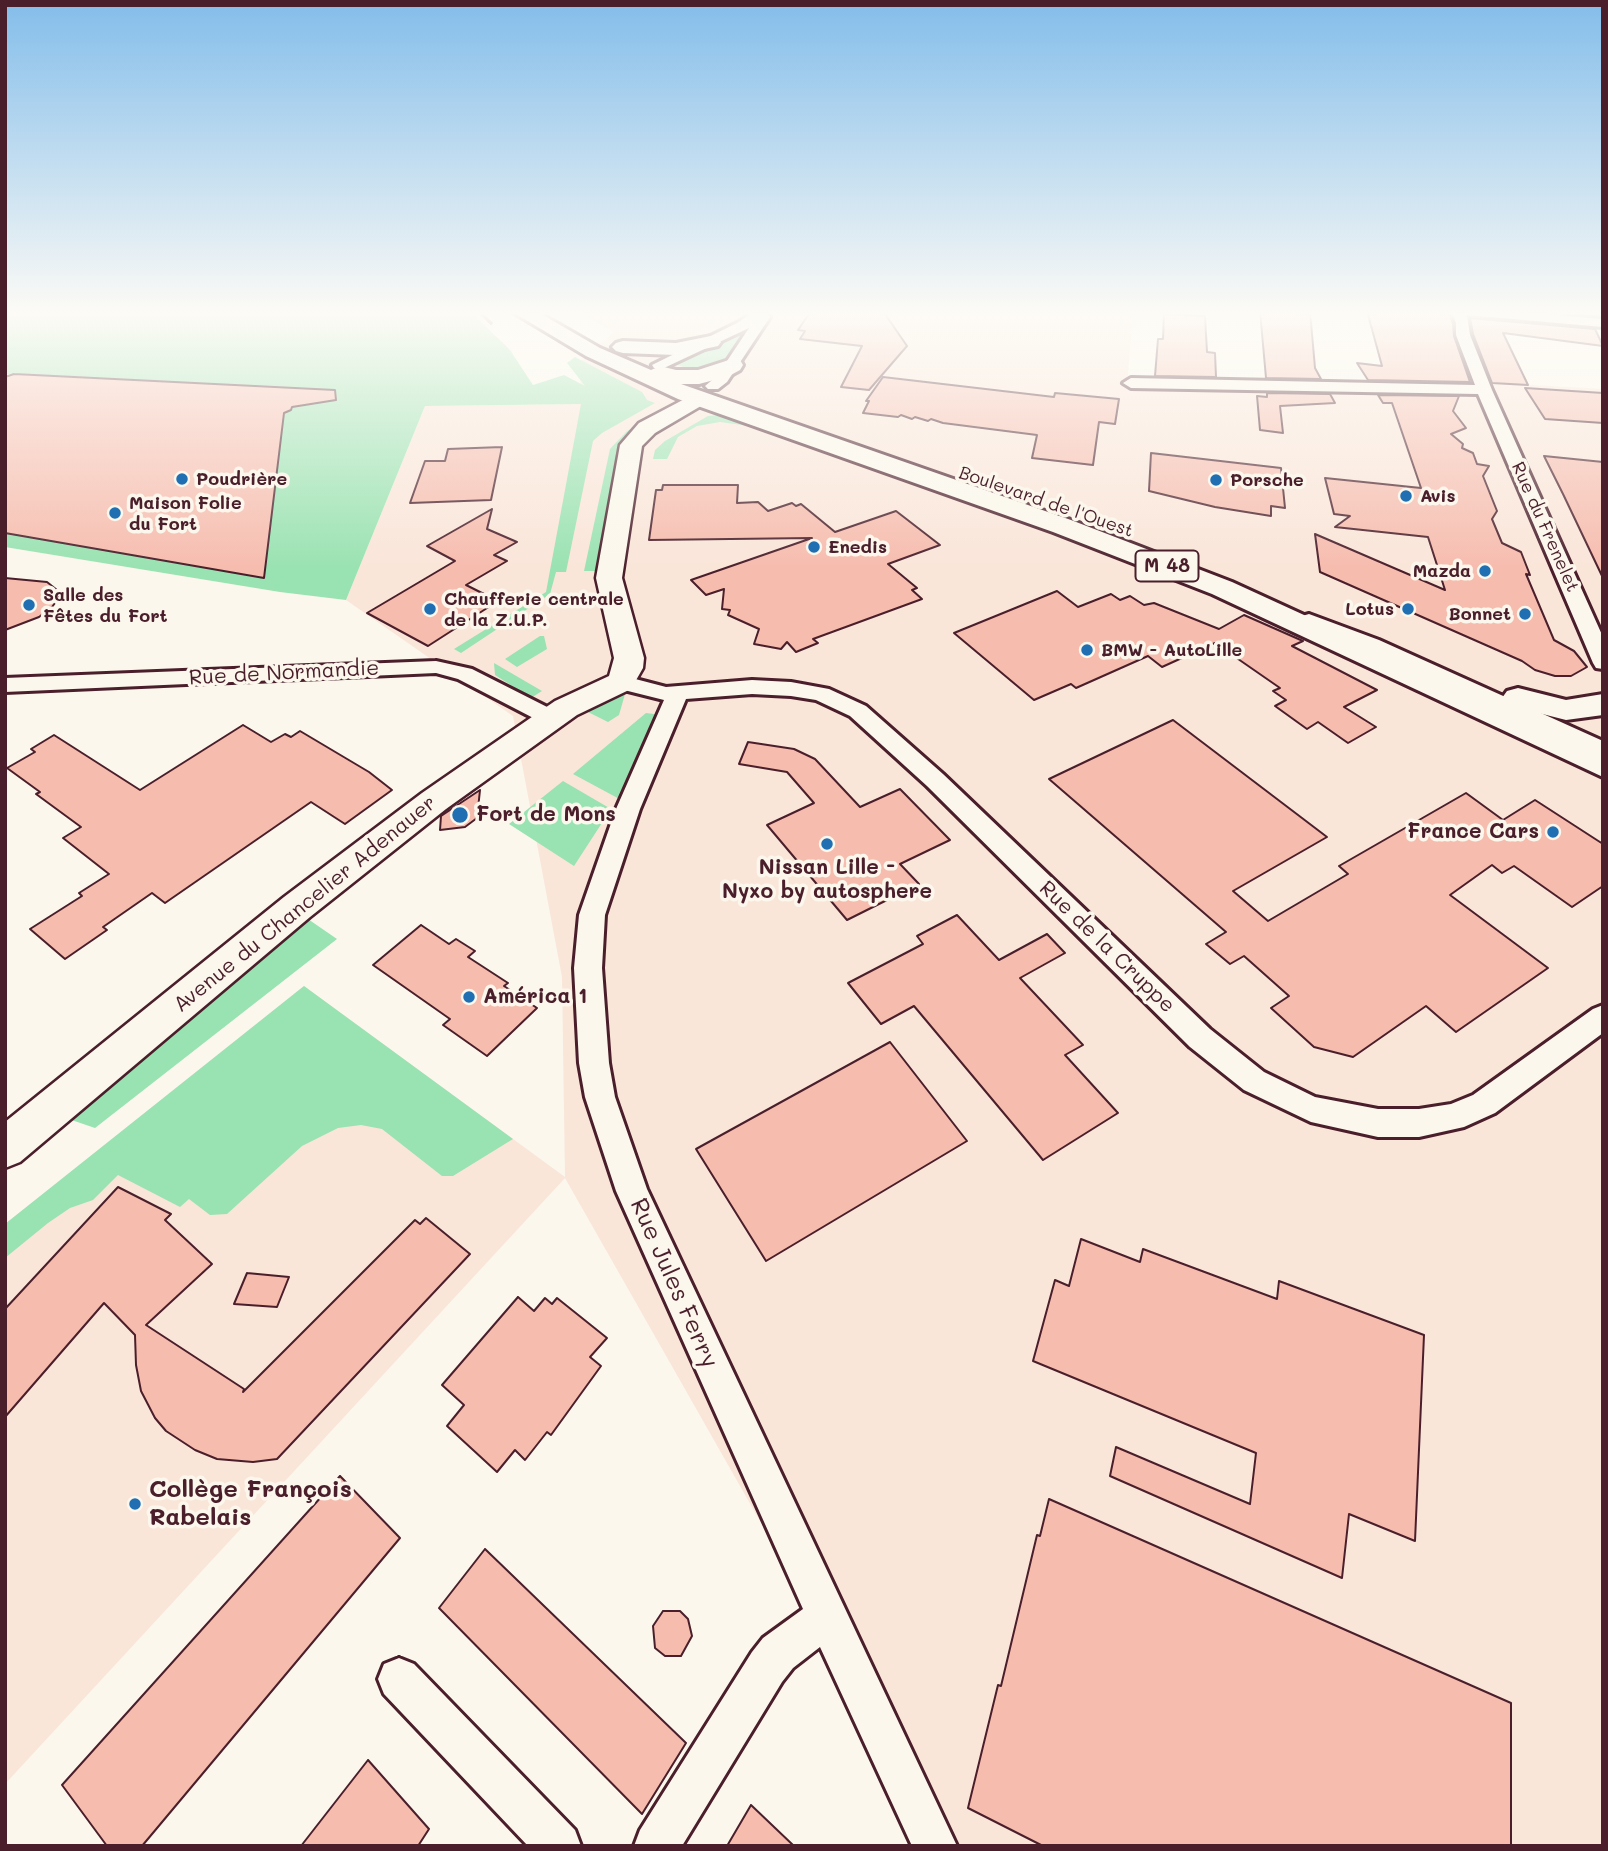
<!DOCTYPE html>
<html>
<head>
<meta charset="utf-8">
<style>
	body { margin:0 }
	#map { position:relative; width:1608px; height:1851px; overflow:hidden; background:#fbf7ec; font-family:Mali,sans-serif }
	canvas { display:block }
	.frame { position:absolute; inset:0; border:7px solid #4a1f2b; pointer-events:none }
</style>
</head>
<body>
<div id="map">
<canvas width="1608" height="1851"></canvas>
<div class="frame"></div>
</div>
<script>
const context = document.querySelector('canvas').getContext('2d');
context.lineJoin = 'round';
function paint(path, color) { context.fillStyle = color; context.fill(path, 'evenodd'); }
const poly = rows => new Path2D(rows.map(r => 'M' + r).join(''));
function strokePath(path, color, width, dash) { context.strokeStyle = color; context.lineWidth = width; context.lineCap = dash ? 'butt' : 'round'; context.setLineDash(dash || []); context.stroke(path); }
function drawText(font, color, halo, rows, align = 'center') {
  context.font = font + ' Mali,sans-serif'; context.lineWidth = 7; context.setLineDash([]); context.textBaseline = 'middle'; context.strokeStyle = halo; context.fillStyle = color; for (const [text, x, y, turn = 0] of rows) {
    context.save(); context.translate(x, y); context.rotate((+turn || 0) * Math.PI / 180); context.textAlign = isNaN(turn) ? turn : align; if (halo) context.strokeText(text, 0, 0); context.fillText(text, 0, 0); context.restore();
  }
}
const built = poly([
	[577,311,1133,311,1127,387,1465,394,1498,383,1603,389,1603,1846,934,1846,798,1588,565,1178,5,1784,5,1224,304,986,565,1177,562,977,513,716,346,600,425,406,582,404,579,362,614,332]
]);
const green = poly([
	[5,311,470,311,510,350,533,385,564,375,585,386,567,363,575,357,642,392,647,400,655,403,602,433,593,441,566,572,556,572,550,594,461,653,454,649,546,592,581,404,425,406,346,600,280,592,5,547,5,533,264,578,270,387,5,374],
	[754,324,728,363,698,373,671,362],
	[665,410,626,437,601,571,584,571,610,449,627,431],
	[719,415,749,426,720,422,697,426,678,437,667,459,653,459,655,450,665,441,708,416],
	[540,636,544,636,547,649,517,667,505,659],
	[494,663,542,691,531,698,495,675],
	[625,694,619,715,608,722,578,707],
	[646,713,662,715,625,802,573,774],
	[563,781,611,809,574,866,509,824],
	[305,917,337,939,95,1128,57,1115],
	[304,986,513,1139,453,1176,442,1176,382,1129,361,1125,338,1128,302,1146,227,1214,210,1215,189,1199,180,1207,118,1175,93,1200,70,1208,48,1223,5,1258,5,1224]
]);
const building = poly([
	[811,311,883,311,907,346,869,390,841,387,862,346,800,339,805,331,798,330,811,311],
	[1260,311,1310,311,1315,368,1321,379,1266,378,1260,311],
	[1367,311,1449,311,1453,324,1454,336,1470,382,1368,380,1357,363,1382,366,1367,311],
	[1164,314,1205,316,1207,352,1215,353,1216,377,1155,376,1158,339,1163,339,1164,314],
	[1470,318,1595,329,1603,346,1503,333,1528,385,1492,383,1473,334,1470,318],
	[14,374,335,390,336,400,292,407,291,410,284,413,264,578,5,533,5,377,14,374],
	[883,377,1054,397,1055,393,1119,399,1115,424,1099,422,1093,465,1032,458,1037,435,943,423,931,419,928,421,915,417,912,419,901,415,898,417,863,413,869,401,866,401,883,377],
	[1525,388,1603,393,1603,423,1545,419,1525,388],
	[1267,393,1330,394,1335,403,1280,406,1283,433,1260,430,1257,396,1267,397,1267,393],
	[1378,395,1459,396,1453,411,1466,428,1451,434,1463,444,1462,448,1473,453,1477,464,1489,466,1483,476,1497,511,1492,519,1502,543,1521,552,1530,575,1526,574,1554,640,1574,651,1587,667,1571,676,1555,676,1535,670,1522,661,1320,572,1315,534,1445,590,1428,537,1335,527,1350,516,1334,514,1325,478,1421,488,1392,403,1383,403,1378,395],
	[502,447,491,500,410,503,425,461,445,461,448,449,502,447],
	[1151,453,1281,468,1285,508,1271,506,1271,516,1215,507,1149,491,1151,453],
	[1544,456,1603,462,1603,578,1563,494,1544,456],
	[663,485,738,485,737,503,758,502,768,511,792,503,796,506,801,504,835,532,896,511,940,545,888,564,917,588,912,590,922,599,813,639,818,643,796,652,787,642,781,649,754,644,759,629,728,615,730,610,722,609,724,589,706,595,691,580,812,538,649,540,656,490,662,490,663,485],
	[492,509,487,529,517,542,494,555,507,561,466,585,498,601,428,646,367,613,455,561,427,546,492,509],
	[5,578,47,582,57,590,58,599,52,607,39,617,5,630,5,578],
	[1057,591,1078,607,1111,594,1120,600,1130,596,1144,605,1154,603,1219,629,1244,615,1303,641,1292,646,1377,690,1344,707,1376,727,1348,743,1318,722,1307,729,1275,706,1286,700,1273,691,1280,688,1215,643,1162,667,1148,656,1076,688,1071,684,1034,700,954,633,1057,591],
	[1173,720,1327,837,1233,891,1268,921,1348,874,1339,866,1466,793,1503,820,1535,800,1603,844,1603,886,1572,907,1514,866,1502,873,1492,865,1450,895,1548,968,1456,1032,1426,1006,1353,1057,1314,1047,1271,1008,1289,996,1244,956,1230,964,1206,944,1226,932,1049,779,1173,720],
	[243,725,271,742,285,734,291,737,300,731,369,772,392,790,345,824,311,802,165,903,152,893,103,927,107,930,65,959,30,929,82,896,79,893,109,874,63,838,81,827,36,794,40,792,7,768,35,752,31,749,54,735,140,790,243,725],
	[748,742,794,749,815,759,860,807,900,789,950,840,900,864,919,884,847,920,767,825,814,803,787,772,739,764,748,742],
	[480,790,477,818,465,827,440,830,441,816,480,790],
	[957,915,999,960,1047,934,1065,953,1020,978,1083,1045,1065,1055,1118,1113,1043,1160,914,1006,881,1024,848,983,923,944,917,936,957,915],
	[421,925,449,944,456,939,475,951,468,957,508,983,504,986,537,1008,487,1056,443,1025,450,1019,373,965,421,925],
	[890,1042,967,1141,766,1261,696,1149,890,1042],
	[118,1187,171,1214,165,1220,212,1264,146,1325,244,1389,243,1392,415,1220,420,1224,426,1218,470,1254,277,1459,253,1462,217,1459,195,1450,166,1431,155,1418,141,1391,136,1365,135,1335,104,1303,5,1417,5,1309,118,1187],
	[1081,1239,1140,1262,1143,1249,1277,1299,1279,1281,1424,1335,1415,1541,1349,1514,1342,1578,1110,1476,1116,1447,1250,1504,1256,1453,1033,1361,1055,1280,1069,1286,1081,1239],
	[247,1273,289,1277,277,1307,234,1304,247,1273],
	[518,1297,534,1311,545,1298,552,1304,557,1298,607,1338,590,1357,601,1366,551,1435,547,1432,525,1460,515,1450,497,1472,447,1426,464,1405,442,1385,518,1297],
	[340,1476,400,1538,142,1846,107,1846,62,1785,340,1476],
	[1049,1499,1511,1703,1511,1846,1043,1846,968,1808,998,1685,1001,1686,1037,1535,1040,1536,1049,1499],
	[485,1549,686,1743,642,1814,439,1608,485,1549],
	[663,1611,680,1611,688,1619,692,1636,681,1656,665,1656,655,1648,653,1626,663,1611],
	[368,1760,429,1829,418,1846,301,1846,368,1760],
	[751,1805,794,1846,727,1846,751,1805]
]);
const street = poly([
	[754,311,770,311,768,314,770,317,727,382,718,389,708,389,705,386,717,376,749,328,664,368,654,368,652,365,739,322,754,311],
	[1451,311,1512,311,1603,319,1603,327,1467,315,1470,335,1492,390,1603,637,1603,669,1596,668,1593,663,1478,394,1131,388,1123,383,1131,378,1475,385,1456,335,1456,323,1451,311],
	[1309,614,1379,640,1603,741,1603,758,1365,648,1302,624,1299,620,1302,616,1309,614],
	[436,661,472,669,559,713,562,718,559,723,551,725,543,723,458,679,436,673,5,692,5,678,436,661],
	[620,675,666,687,752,680,791,682,829,689,866,706,943,774,1210,1029,1264,1072,1315,1097,1378,1109,1419,1109,1451,1104,1473,1095,1593,1009,1603,1005,1603,1033,1495,1113,1464,1127,1419,1137,1378,1137,1311,1122,1244,1090,1190,1047,927,786,850,716,816,700,791,696,752,694,686,699,640,809,605,915,602,968,609,1063,615,1097,647,1189,957,1846,912,1846,820,1647,793,1668,782,1682,682,1846,634,1846,640,1830,752,1652,763,1638,803,1609,616,1191,585,1097,579,1063,574,968,579,915,616,809,664,700,612,687,609,682,612,677,620,675],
	[399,1658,414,1664,575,1830,581,1846,528,1846,384,1694,378,1679,384,1664,399,1658]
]);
const secondary = poly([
	[698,392,706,393,709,398,706,403,655,433,642,446,622,578,644,658,643,668,631,689,577,715,446,809,310,917,20,1162,5,1168,5,1122,284,897,422,793,555,701,609,676,614,658,596,578,620,445,639,423,698,392]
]);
const primary = poly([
	[511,311,536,311,600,348,651,370,660,366,676,370,698,370,732,359,740,360,743,365,740,370,729,376,699,384,681,384,1071,520,1232,582,1603,752,1603,777,1212,594,1053,532,678,399,586,356,511,311],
	[711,336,718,338,721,342,718,346,676,355,623,353,616,351,612,347,616,343,623,341,676,343,711,336],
	[1518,688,1566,700,1603,694,1603,715,1566,720,1507,705,1502,698,1507,691,1518,688]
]);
const rail = poly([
	[478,311,491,323]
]);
const markers = [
	[182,479,7,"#1f6fb2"],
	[1216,480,7,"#1f6fb2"],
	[1406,496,7,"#1f6fb2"],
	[115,513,7,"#1f6fb2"],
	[814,547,7,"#1f6fb2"],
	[1485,571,7,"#1f6fb2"],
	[29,605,7,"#1f6fb2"],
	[430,609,7,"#1f6fb2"],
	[1408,609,7,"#1f6fb2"],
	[1525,614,7,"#1f6fb2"],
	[1087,650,7,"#1f6fb2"],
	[460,815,9,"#1f6fb2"],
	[1553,832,7,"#1f6fb2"],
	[827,844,7,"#1f6fb2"],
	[469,997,7,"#1f6fb2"],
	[135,1504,7,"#1f6fb2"]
];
const farPoinames = [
	["Poudrière",196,479],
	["Porsche",1230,480],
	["Avis",1420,496],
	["Maison Folie",129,503],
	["du Fort",129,524],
	["Enedis",828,547],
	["Mazda",1471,571,"right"],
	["Salle des",43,595],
	["Fêtes du Fort",43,616],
	["Chaufferie centrale",444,599],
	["de la Z.U.P.",444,620],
	["Lotus",1394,609,"right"],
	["Bonnet",1511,614,"right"],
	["BMW - AutoLille",1101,650]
];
const farStreetnames = [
	["Boulevard de l'Ouest",1046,502,19],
	["Rue du Frenelet",1545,527,66]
];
const shields = [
	[1167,566,63]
];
const shieldNames = [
	["M 48",1167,566]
];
const streetNames = [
	["Rue de Normandie",284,673,-3],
	["Avenue du Chancelier Adenauer",305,904,-39],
	["Rue de la Cruppe",1107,947,44]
];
const poiNames = [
	["Fort de Mons",476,815],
	["France Cars",1539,832,"right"],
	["Nissan Lille -",827,868,"center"],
	["Nyxo by autosphere",827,892,"center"],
	["América 1",483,997]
];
const nearStreetnames = [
	["Rue Jules Ferry",674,1283,66]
];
const nearPoinames = [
	["Collège François",149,1490],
	["Rabelais",149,1518]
];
paint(built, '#fae5d9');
paint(green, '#99e2b1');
paint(building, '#f6bcae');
strokePath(building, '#4a1f2b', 2);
strokePath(street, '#4a1f2b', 6);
strokePath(secondary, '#4a1f2b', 5);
strokePath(primary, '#4a1f2b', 6);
paint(street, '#fbf7ec');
paint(secondary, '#fbf7ec');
paint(primary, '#fbf7ec');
strokePath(rail, '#4a1f2b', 3.5);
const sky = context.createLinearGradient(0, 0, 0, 570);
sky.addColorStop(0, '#83bdea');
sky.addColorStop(0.55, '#fdfbf6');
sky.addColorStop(1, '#fdfbf600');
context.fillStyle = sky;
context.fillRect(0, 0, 1608, 570);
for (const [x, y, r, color] of markers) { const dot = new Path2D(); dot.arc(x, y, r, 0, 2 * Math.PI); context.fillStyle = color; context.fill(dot); strokePath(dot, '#fbf7ec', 2.5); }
drawText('bold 18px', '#4a1f2b', '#fbf7ec', farPoinames, 'left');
drawText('18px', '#4a1f2b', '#fbf7ec', farStreetnames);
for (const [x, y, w] of shields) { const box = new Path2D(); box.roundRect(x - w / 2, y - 15.5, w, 31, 5); context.fillStyle = '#fbf7ec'; context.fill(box); strokePath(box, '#4a1f2b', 2); }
drawText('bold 19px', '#4a1f2b', null, shieldNames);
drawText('21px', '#4a1f2b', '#fbf7ec', streetNames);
drawText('bold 21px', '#4a1f2b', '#fbf7ec', poiNames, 'left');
drawText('24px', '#4a1f2b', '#fbf7ec', nearStreetnames);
drawText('bold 24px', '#4a1f2b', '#fbf7ec', nearPoinames, 'left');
</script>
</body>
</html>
